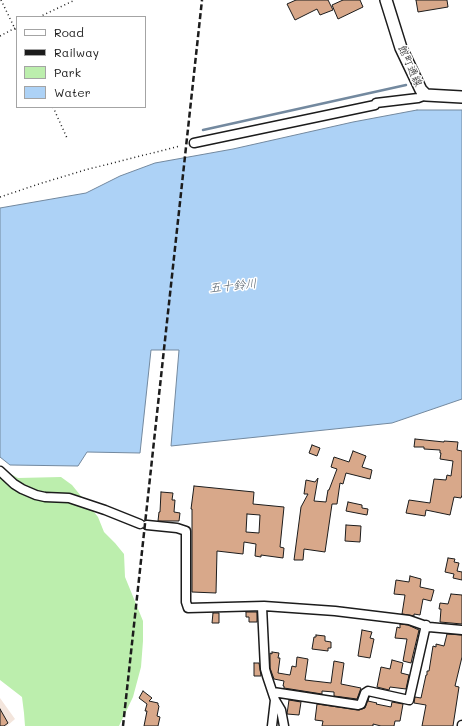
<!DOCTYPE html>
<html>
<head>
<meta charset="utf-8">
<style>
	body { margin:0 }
	#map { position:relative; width:462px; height:726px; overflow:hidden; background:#fff; font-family:Mali,sans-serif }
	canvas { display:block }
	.legend { position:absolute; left:16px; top:16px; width:130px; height:92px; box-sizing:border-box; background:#fff; border:1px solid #a4a4a4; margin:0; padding:5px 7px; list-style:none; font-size:12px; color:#1c1c1c }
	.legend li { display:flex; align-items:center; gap:8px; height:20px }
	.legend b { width:20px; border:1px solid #a4a4a4 }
</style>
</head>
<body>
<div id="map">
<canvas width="462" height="726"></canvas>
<ul class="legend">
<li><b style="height:5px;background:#fff"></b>Road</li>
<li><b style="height:5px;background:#1c1c1c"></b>Railway</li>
<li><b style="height:11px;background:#bceead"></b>Park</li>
<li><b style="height:11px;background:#add2f6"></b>Water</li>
</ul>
</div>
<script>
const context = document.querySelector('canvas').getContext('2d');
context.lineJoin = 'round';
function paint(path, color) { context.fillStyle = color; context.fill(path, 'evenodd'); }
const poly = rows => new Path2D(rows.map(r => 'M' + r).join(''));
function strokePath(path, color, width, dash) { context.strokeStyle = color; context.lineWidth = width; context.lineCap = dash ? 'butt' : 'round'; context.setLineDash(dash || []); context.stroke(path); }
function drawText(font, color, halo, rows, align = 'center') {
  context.font = font + ' Mali,"Klee One",sans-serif'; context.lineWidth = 3; context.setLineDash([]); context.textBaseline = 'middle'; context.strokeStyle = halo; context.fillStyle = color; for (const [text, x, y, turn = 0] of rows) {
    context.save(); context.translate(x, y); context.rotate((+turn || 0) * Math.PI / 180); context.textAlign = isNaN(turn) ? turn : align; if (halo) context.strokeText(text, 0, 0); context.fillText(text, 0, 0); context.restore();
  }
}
const built = poly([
	[0,698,15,719,7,726,0,726]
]);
const green = poly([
	[0,468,18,478,61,477,72,485,98,517,104,532,115,543,124,554,125,577,143,621,143,641,141,667,133,697,119,726,25,726,24,713,22,697,0,680]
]);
const water = poly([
	[417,110,462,110,462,399,392,423,171,446,179,350,151,350,140,453,87,452,78,466,10,465,0,457,0,208,86,193,120,176,155,163,233,149,353,122,417,110]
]);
const stream = poly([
	[203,130,406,85]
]);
const building = poly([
	[296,0,328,0,333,10,320,15,317,9,295,20,287,4,296,0],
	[343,0,360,0,363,7,338,19,332,5,343,0],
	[416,0,447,0,448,7,418,12,416,0],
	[415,439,444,442,444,441,458,442,457,450,462,451,462,495,461,498,454,497,450,515,426,510,425,516,406,513,409,500,430,503,434,479,446,480,447,475,451,476,453,461,440,459,441,453,440,453,440,450,424,449,424,447,414,447,415,439],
	[312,445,320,448,317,456,309,453,312,445],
	[353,451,366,456,362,467,372,470,370,479,346,473,343,484,340,483,337,504,332,504,325,552,304,549,303,560,294,560,301,507,308,494,304,494,306,480,315,482,318,478,314,501,326,502,328,490,329,490,337,469,331,467,334,457,349,462,353,451],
	[194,486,254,492,253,504,284,507,280,547,284,548,283,558,261,555,261,557,255,556,256,544,244,542,243,554,217,551,216,593,192,592,192,509,191,509,194,486],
	[247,514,260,515,259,533,246,532,247,514],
	[161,492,173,493,172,500,175,500,174,512,180,513,179,521,158,521,159,512,160,512,161,492],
	[348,502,362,505,362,508,368,509,367,515,346,511,348,502],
	[346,525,361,526,360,542,345,541,346,525],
	[448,558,455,559,454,562,459,563,457,571,462,572,462,580,453,578,454,574,445,572,448,558],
	[410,576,421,579,420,587,434,590,431,601,423,599,420,615,414,614,414,616,402,614,405,595,394,594,396,580,409,582,410,576],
	[451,594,462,595,462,624,440,622,441,609,439,609,440,603,448,604,451,594],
	[246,612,257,612,257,622,249,622,249,617,246,617,246,612],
	[213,613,219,613,219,623,212,623,213,613],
	[400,624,408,625,419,630,411,663,403,661,407,639,395,638,397,627,400,628,400,624],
	[362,630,372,632,370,638,374,639,370,658,358,656,362,630],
	[447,634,462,635,462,657,455,686,459,687,453,726,422,726,426,705,414,703,415,697,421,698,426,675,427,675,427,671,429,671,433,646,436,647,436,644,444,646,447,634],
	[316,635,325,636,325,641,331,642,331,648,328,648,328,651,312,649,314,637,316,637,316,635],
	[272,652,279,653,278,658,280,658,278,673,290,675,292,666,296,667,297,657,308,659,305,680,331,683,334,661,344,663,341,684,361,688,357,699,334,696,334,692,322,691,322,694,284,688,284,686,283,686,284,681,274,679,270,668,270,653,272,654,272,652],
	[392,660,403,663,401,673,409,675,406,689,390,687,389,690,377,687,381,667,390,669,392,660],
	[254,663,259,663,260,669,261,676,254,676,254,663],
	[143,691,152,698,149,701,158,703,158,705,159,706,157,716,160,717,158,726,144,726,147,711,145,711,147,704,139,698,143,691],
	[369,697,368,701,377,703,376,704,391,707,392,702,403,704,400,721,395,721,394,726,381,726,373,724,373,726,322,726,323,721,315,720,317,704,359,710,365,708,369,697],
	[289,700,301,702,299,715,287,714,289,700],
	[0,709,8,723,4,726,0,726,0,709]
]);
const path = poly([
	[1,0,17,33],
	[39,17,75,0],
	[0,36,17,27],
	[53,107,67,138],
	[0,197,42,183,85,170,180,146]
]);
const street = poly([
	[194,143,375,105,376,103,418,98,426,95],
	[0,471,14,484,22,489,36,495,45,497,69,498,105,510,140,524],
	[147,525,177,528,186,531,186,602,188,608,264,606,335,611,409,620,429,627,462,630],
	[262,607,265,669,267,676,275,700,272,726],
	[273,692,358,705,361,704,365,693,368,691,409,700,426,625],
	[275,700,281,710,284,726],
	[462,726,462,725]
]);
const secondary = poly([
	[386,0,401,48,421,90,426,95,462,97]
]);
const rail = poly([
	[123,726,202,0]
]);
const streetNames = [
	["館町通線",410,66,66]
];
const waterNames = [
	["五十鈴川",233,286,-6]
];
paint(built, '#f3e5dc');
paint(green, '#bceead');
paint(water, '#add2f6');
strokePath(water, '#73899f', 1);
strokePath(stream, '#73899f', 2.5);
paint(building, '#d8a88a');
strokePath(building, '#1c1c1c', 1);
strokePath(street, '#1c1c1c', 11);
strokePath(secondary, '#1c1c1c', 14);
strokePath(path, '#1c1c1c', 1.5, [1, 3]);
strokePath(street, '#fff', 8);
strokePath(secondary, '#fff', 11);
strokePath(rail, '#1c1c1c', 2.5, [6, 3]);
drawText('11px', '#1c1c1c', '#fff', streetNames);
drawText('italic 12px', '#4f5c68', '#fff', waterNames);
</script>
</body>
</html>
